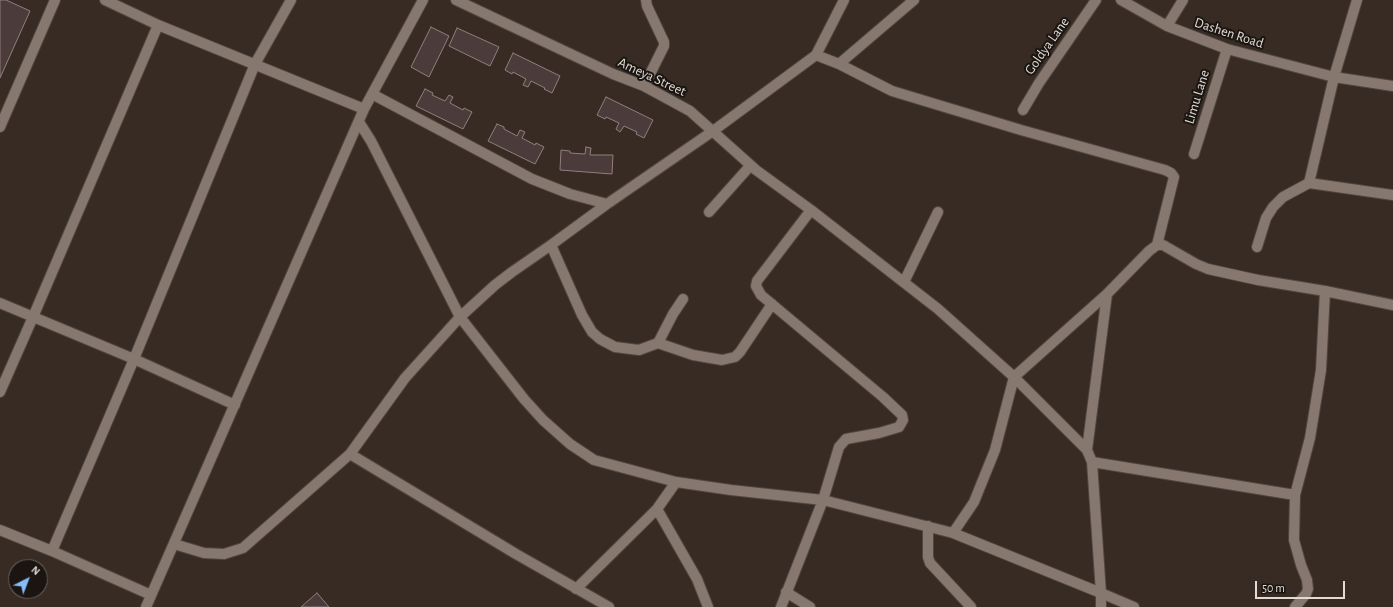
<!DOCTYPE html>
<html>
<head>
<meta charset="utf-8">
<style>
	body { margin:0 }
	#map { position:relative; width:1393px; height:607px; overflow:hidden; background:#372b23; font-family:"Alegreya Sans",sans-serif }
	canvas { display:block }
	.north { position:absolute; left:8px; top:559px; width:40px; height:40px; box-sizing:border-box; background:#1a1511; border:1px solid #6a645f; border-radius:50%; rotate:42deg; font-size:11px; font-weight:700; line-height:16px; text-align:center; color:#e1dad5 }
	.north::after { content:''; display:block; margin:auto; width:14px; height:18px; background:#87bbfb; clip-path:polygon(50% 0,100% 100%,50% 72%,0 100%) }
	.scale { position:absolute; left:1255px; top:581px; width:90px; height:18px; box-sizing:border-box; border:2px solid #e1dad5; border-top:0; padding-left:5px; font-size:12px; line-height:14px; white-space:nowrap; color:#e1dad5; -webkit-text-stroke:3px #1a1511; paint-order:stroke }
</style>
</head>
<body>
<div id="map">
<canvas width="1393" height="607"></canvas>
<div class="north">N</div>
<div class="scale">50 m</div>
</div>
<script>
const context = document.querySelector('canvas').getContext('2d');
context.lineJoin = 'round';
function paint(path, color) { context.fillStyle = color; context.fill(path, 'evenodd'); }
const poly = rows => new Path2D(rows.map(r => 'M' + r).join(''));
function strokePath(path, color, width, dash) { context.strokeStyle = color; context.lineWidth = width; context.lineCap = dash ? 'butt' : 'round'; context.setLineDash(dash || []); context.stroke(path); }
function drawText(font, color, halo, rows, align = 'center') {
  context.font = font + ' "Alegreya Sans",sans-serif'; context.lineWidth = 4; context.setLineDash([]); context.textBaseline = 'middle'; context.strokeStyle = halo; context.fillStyle = color; for (const [text, x, y, turn = 0] of rows) {
    context.save(); context.translate(x, y); context.rotate((+turn || 0) * Math.PI / 180); context.textAlign = isNaN(turn) ? turn : align; if (halo) context.strokeText(text, 0, 0); context.fillText(text, 0, 0); context.restore();
  }
}
const building = poly([
	[0,0,6,0,30,11,0,78,0,0],
	[431,27,449,36,429,77,411,67,431,27],
	[457,28,499,47,490,66,449,46,457,28],
	[513,53,560,76,552,93,544,89,545,88,531,81,528,87,523,85,526,79,513,72,512,74,505,70,513,53],
	[425,89,433,93,432,95,445,101,449,95,453,97,450,103,463,110,464,108,472,112,463,129,416,106,425,89],
	[606,97,653,120,644,138,636,134,637,132,624,126,620,132,616,129,619,123,606,117,605,119,597,115,606,97],
	[497,124,504,127,504,129,517,136,520,130,525,132,522,138,535,145,536,143,544,147,535,164,488,141,497,124],
	[586,147,591,148,590,155,613,155,612,174,560,170,561,150,570,151,570,153,585,154,586,147],
	[317,593,329,607,301,607,317,593]
]);
const minor = poly([
	[105,0,158,25,364,109],
	[1121,0,1167,26,1227,49,1334,77,1393,86],
	[1167,26,1183,0],
	[816,55,839,64,914,0],
	[839,64,892,91,1021,130,1165,170,1171,173,1174,177,1157,245],
	[644,86,664,46,664,42,647,6,646,0],
	[372,94,532,179,570,194,607,204],
	[1023,110,1039,83,1096,0],
	[359,122,371,141,460,317,524,399,543,420,570,444,594,460,676,482,731,490,823,500,953,533,1101,593,1092,462,1087,450,1014,377,938,309,811,210,756,170,690,111,644,86,613,74,456,0],
	[0,127,55,0],
	[1194,154,1227,49],
	[1309,183,1334,77,1357,0],
	[709,212,750,166],
	[551,245,582,315,592,332,600,339,615,347,639,350,658,343,693,355,722,360,735,357,740,352,772,304],
	[1257,247,1266,218,1273,207,1283,197,1309,183,1393,195],
	[904,282,938,212],
	[0,303,134,359,235,405],
	[658,343,673,314,683,299],
	[0,392,33,317,158,25],
	[1087,450,1107,294],
	[350,454,516,554,609,607],
	[1092,462,1295,495],
	[657,509,697,579,708,607],
	[928,526,928,557,930,563,971,607],
	[0,530,52,551,151,595],
	[953,533,974,502,995,450,1014,377,1107,294,1149,251,1157,245,1163,245,1196,264,1208,269,1258,280,1325,291,1393,305],
	[174,544,204,553,224,554,243,548,350,454,405,378,460,317,495,285,512,272,551,245,607,204,713,131,816,55,844,0],
	[52,551,134,359,255,64,291,0],
	[576,589,657,509,676,482],
	[786,592,810,607],
	[146,607,364,109,423,0],
	[781,607,823,500,839,447,846,439,879,433,899,427,903,420,902,415,883,397,761,295,756,286,757,281,811,210],
	[1101,607,1101,593,1134,607],
	[1295,607,1306,594,1308,589,1307,580,1301,565,1294,540,1295,495,1310,438,1321,370,1325,291]
]);
const streetNames = [
	["Dashen Road",1229,33,18],
	["Goldya Lane",1047,46,-55],
	["Ameya Street",652,77,25],
	["Limu Lane",1197,97,-73]
];
paint(building, '#4b3b3a');
strokePath(building, '#917f7e', 1);
strokePath(minor, '#514740', 12);
strokePath(minor, '#86786f', 10);
drawText('14px', '#e1dad5', '#1a1511', streetNames);
</script>
</body>
</html>
